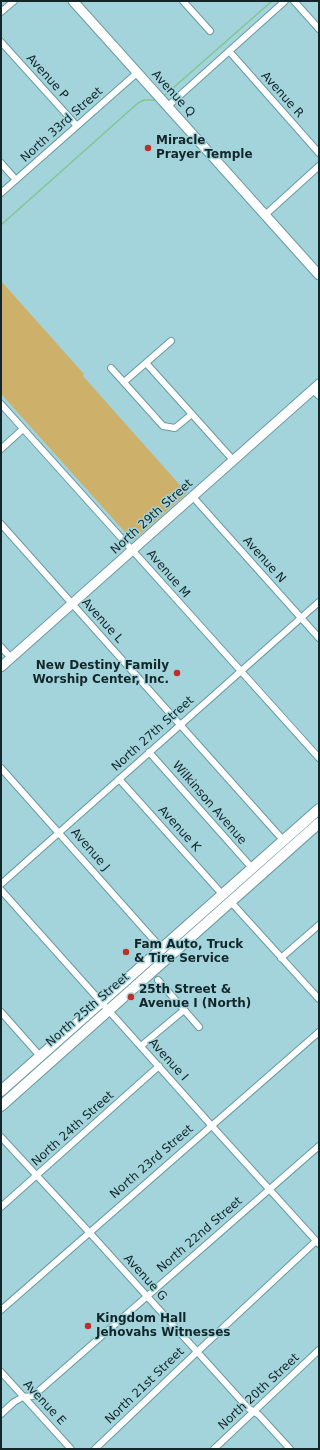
<!DOCTYPE html>
<html>
<head>
<meta charset="utf-8">
<style>
	body { margin:0 }
	#map { position:relative; width:320px; height:1450px; overflow:hidden; background:#a3d4dc; font-family:"DejaVu Sans",sans-serif }
	canvas { display:block }
	.frame { position:absolute; inset:0; border:2px solid #132629; pointer-events:none }
</style>
</head>
<body>
<div id="map">
<canvas width="320" height="1450"></canvas>
<div class="frame"></div>
</div>
<script>
const context = document.querySelector('canvas').getContext('2d');
context.lineJoin = 'round';
function paint(path, color) { context.fillStyle = color; context.fill(path, 'evenodd'); }
const poly = rows => new Path2D(rows.map(r => 'M' + r).join(''));
function strokePath(path, color, width, dash) { context.strokeStyle = color; context.lineWidth = width; context.lineCap = dash ? 'butt' : 'round'; context.setLineDash(dash || []); context.stroke(path); }
function drawText(font, color, halo, rows, align = 'center') {
  context.font = font + ' "DejaVu Sans",sans-serif'; context.lineWidth = 3; context.setLineDash([]); context.textBaseline = 'middle'; context.strokeStyle = halo; context.fillStyle = color; for (const [text, x, y, turn = 0] of rows) {
    context.save(); context.translate(x, y); context.rotate((+turn || 0) * Math.PI / 180); context.textAlign = isNaN(turn) ? turn : align; if (halo) context.strokeText(text, 0, 0); context.fillText(text, 0, 0); context.restore();
  }
}
const green = poly([
	[1,281,84,374,83,376,187,493,133,541,1,394]
]);
const stream = poly([
	[165,95,272,1],
	[1,225,138,103,144,100,156,100]
]);
const street = poly([
	[183,1,210,31],
	[294,1,319,29],
	[1,12,14,1],
	[1,42,77,126],
	[229,51,319,153],
	[168,106,285,1],
	[1,163,16,180],
	[1,193,138,72],
	[265,215,319,166],
	[146,363,233,460],
	[111,368,163,426,175,428,192,414],
	[124,382,171,341],
	[313,390,319,396],
	[1,404,319,758],
	[1,449,23,429],
	[193,497,319,638],
	[1,524,283,840],
	[1,647,11,658],
	[149,752,252,868],
	[1,768,161,948],
	[119,779,222,894],
	[1,884,319,602],
	[1,890,211,1125,319,1244],
	[230,901,319,999],
	[281,958,319,925],
	[158,980,199,1027],
	[1,1012,40,1056],
	[141,1046,184,1010],
	[1,1137,89,1232,248,1408,259,1415,290,1449],
	[1,1207,159,1066],
	[1,1310,319,1032],
	[1,1372,71,1449],
	[1,1414,14,1402,23,1397,33,1396,319,1146],
	[95,1449,197,1352,316,1241],
	[214,1449,319,1350]
]);
const secondary = poly([
	[73,1,319,275],
	[1,667,319,384]
]);
const primary = poly([
	[1,1091,319,809],
	[1,1106,319,823]
]);
const markers = [
	[148,148,4,"#be3027"],
	[177,673,4,"#be3027"],
	[126,952,4,"#be3027"],
	[131,997,4,"#be3027"],
	[88,1326,4,"#be3027"]
];
const streetNames = [
	["Avenue P",47,77,48],
	["Avenue Q",173,94,48],
	["Avenue R",282,95,48],
	["North 33rd Street",62,125,-42],
	["North 29th Street",152,517,-42],
	["Avenue N",264,560,48],
	["Avenue M",168,574,49],
	["Avenue L",102,621,48],
	["North 27th Street",153,734,-42],
	["Wilkinson Avenue",209,803,49],
	["Avenue K",179,829,48],
	["Avenue J",90,850,49],
	["North 25th Street",88,1010,-41],
	["Avenue I",168,1060,48],
	["North 24th Street",73,1129,-42],
	["North 23rd Street",152,1162,-41],
	["North 22nd Street",200,1235,-41],
	["Avenue G",145,1278,48],
	["North 21st Street",145,1386,-44],
	["North 20th Street",259,1392,-43],
	["Avenue E",44,1403,47]
];
const poiNames = [
	["Miracle",156,141],
	["Prayer Temple",156,155],
	["New Destiny Family",169,666,"right"],
	["Worship Center, Inc.",169,680,"right"],
	["Fam Auto, Truck",134,945],
	["& Tire Service",134,959],
	["25th Street &",139,990],
	["Avenue I (North)",139,1004],
	["Kingdom Hall",96,1319],
	["Jehovahs Witnesses",96,1333]
];
paint(green, '#cdb16b');
strokePath(stream, '#81c68d', 1.5);
strokePath(street, '#6a99a0', 8);
strokePath(secondary, '#6a99a0', 11);
strokePath(primary, '#6a99a0', 12);
strokePath(street, '#fff', 6);
strokePath(secondary, '#fff', 9);
strokePath(primary, '#fff', 10);
for (const [x, y, r, color] of markers) { const dot = new Path2D(); dot.arc(x, y, r, 0, 2 * Math.PI); context.fillStyle = color; context.fill(dot); strokePath(dot, '#a3d4dc', 1.5); }
drawText('12px', '#132629', '#a3d4dc', streetNames);
drawText('bold 12px', '#132629', '#a3d4dc', poiNames, 'left');
</script>
</body>
</html>
